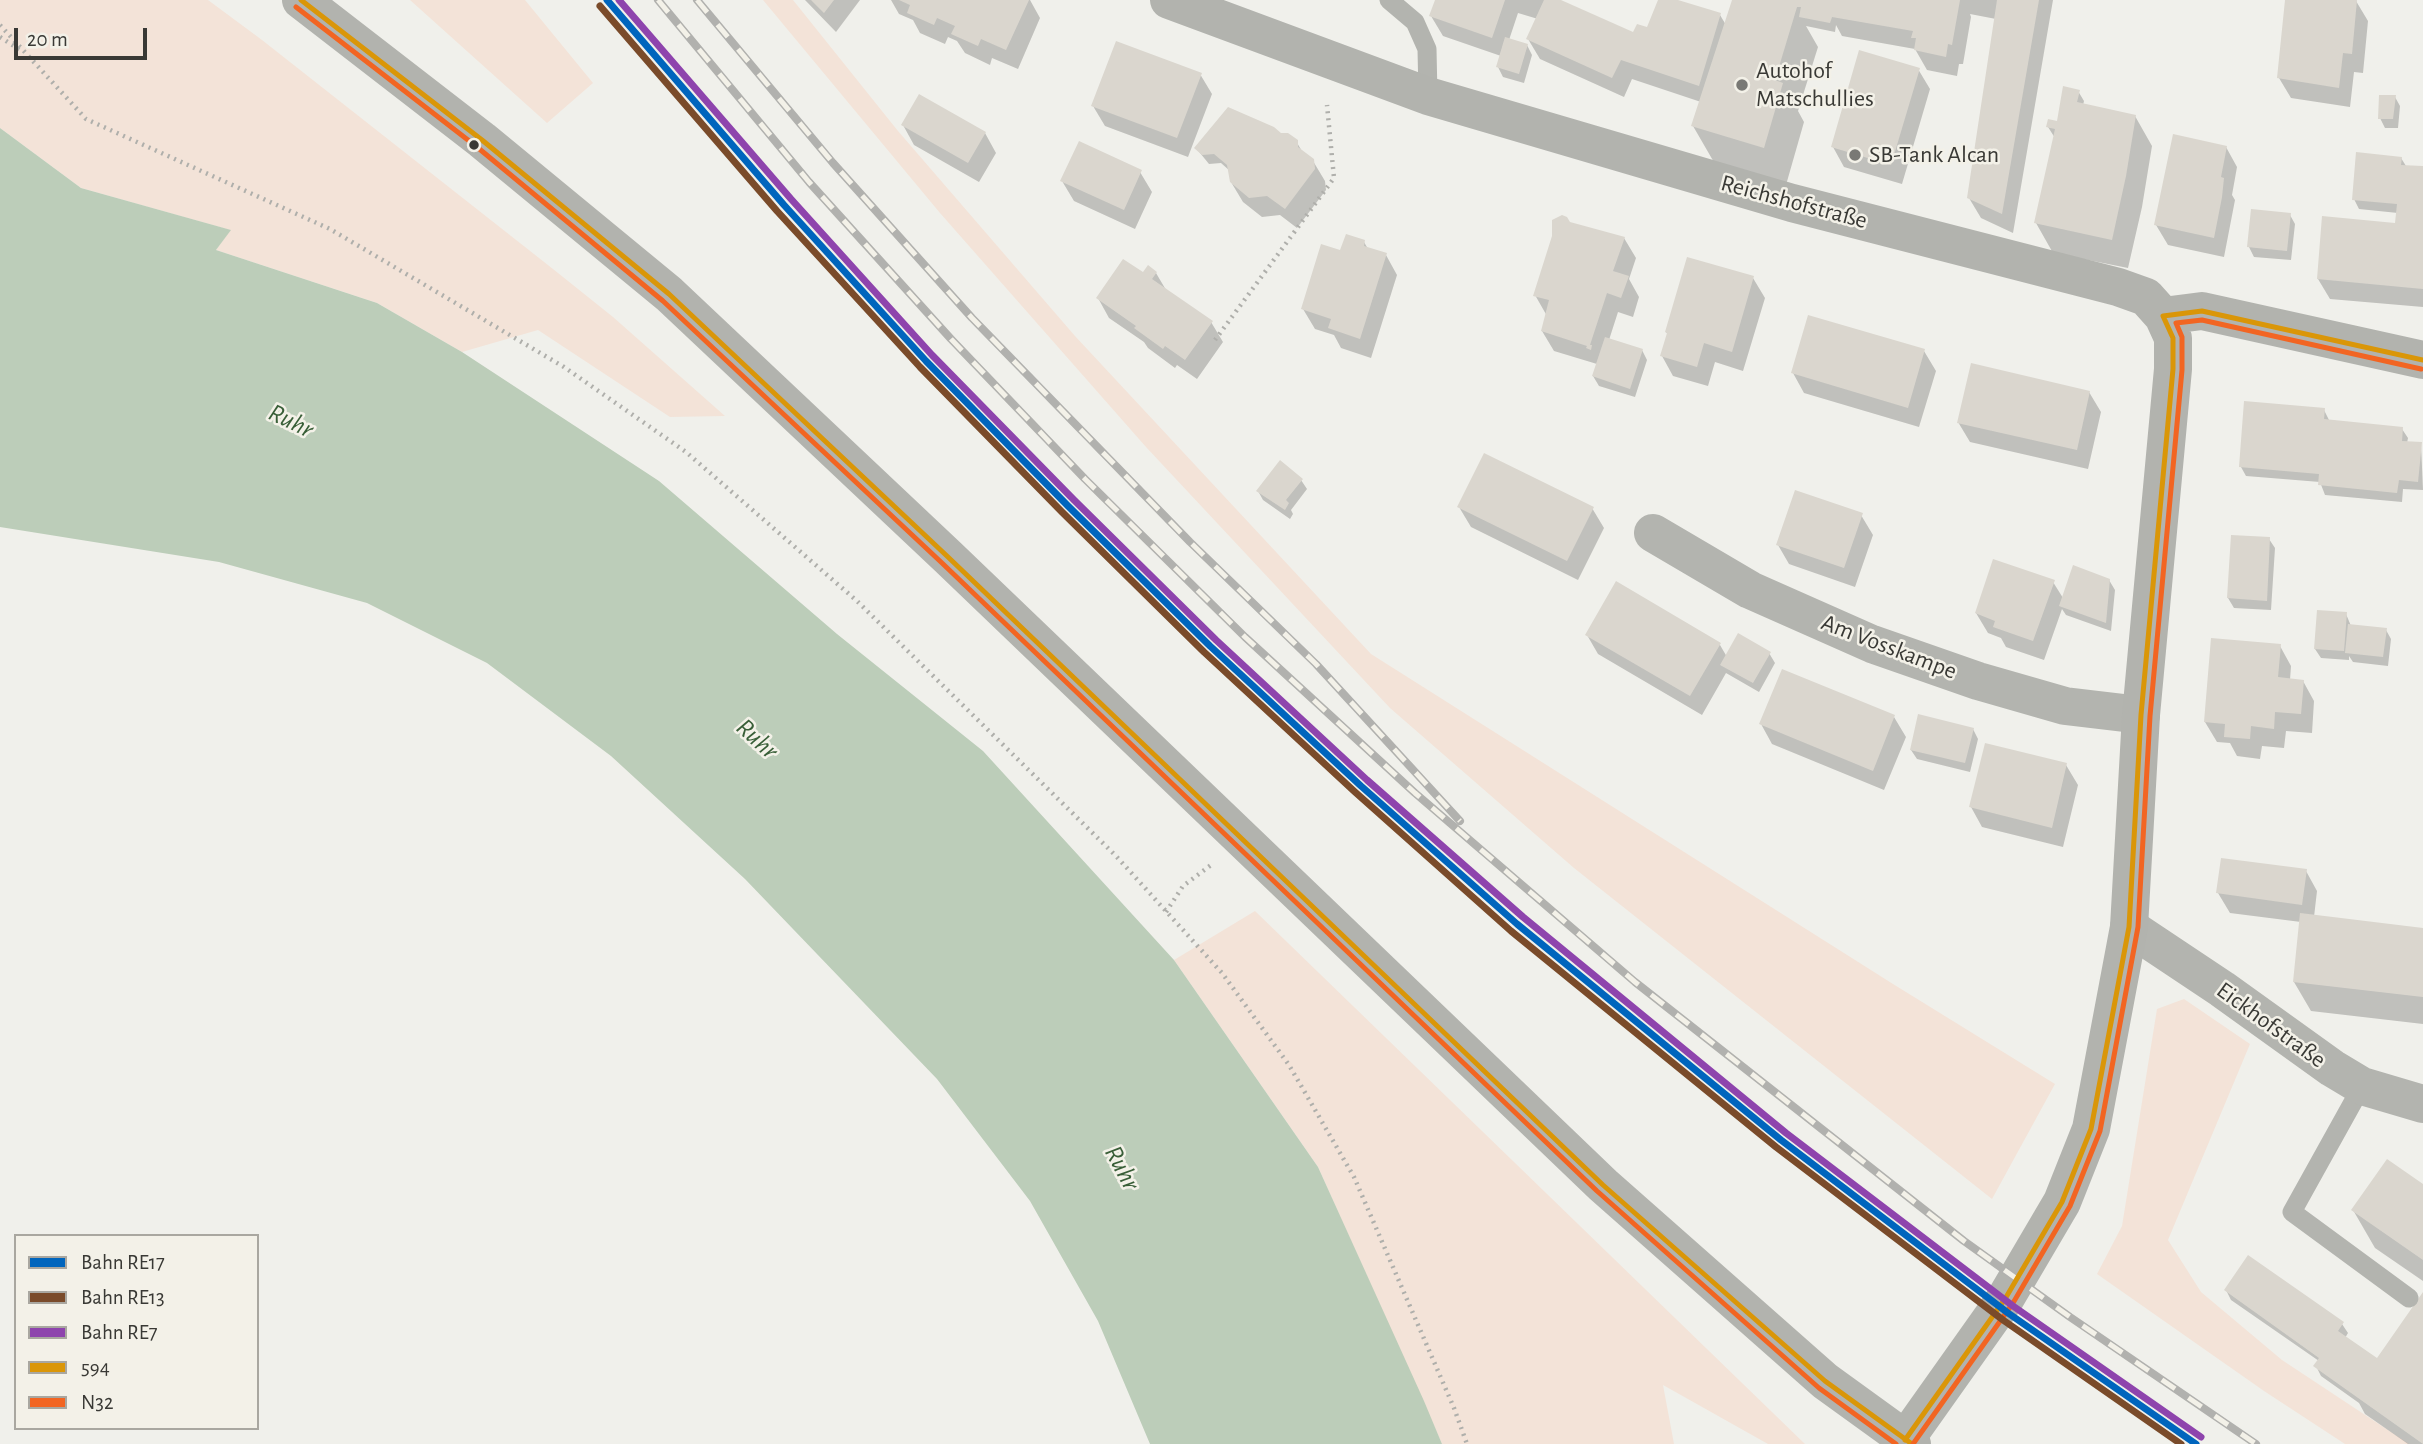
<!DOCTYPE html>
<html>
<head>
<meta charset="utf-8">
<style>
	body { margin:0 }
	#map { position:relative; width:2423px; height:1444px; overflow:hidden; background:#f0f0eb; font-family:"Alegreya Sans",sans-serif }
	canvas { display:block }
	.legend { position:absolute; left:14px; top:1234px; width:245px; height:196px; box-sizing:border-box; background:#f3f1e8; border:2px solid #a9a7a0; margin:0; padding:9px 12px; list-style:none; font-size:21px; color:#393935 }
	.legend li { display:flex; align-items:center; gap:14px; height:35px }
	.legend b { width:35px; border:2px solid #a9a7a0 }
	.scale { position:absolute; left:14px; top:28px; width:133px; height:32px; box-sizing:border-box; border:4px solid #393935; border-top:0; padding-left:9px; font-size:21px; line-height:24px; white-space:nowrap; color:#393935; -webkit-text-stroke:5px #f3f1e8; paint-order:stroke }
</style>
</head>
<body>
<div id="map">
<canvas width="2423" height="1444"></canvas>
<ul class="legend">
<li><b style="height:9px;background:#0065bd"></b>Bahn RE17</li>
<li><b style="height:9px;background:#7a4b2a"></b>Bahn RE13</li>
<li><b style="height:9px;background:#8e44ad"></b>Bahn RE7</li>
<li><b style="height:9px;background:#da9608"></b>594</li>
<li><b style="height:9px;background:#f26522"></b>N32</li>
</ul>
<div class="scale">20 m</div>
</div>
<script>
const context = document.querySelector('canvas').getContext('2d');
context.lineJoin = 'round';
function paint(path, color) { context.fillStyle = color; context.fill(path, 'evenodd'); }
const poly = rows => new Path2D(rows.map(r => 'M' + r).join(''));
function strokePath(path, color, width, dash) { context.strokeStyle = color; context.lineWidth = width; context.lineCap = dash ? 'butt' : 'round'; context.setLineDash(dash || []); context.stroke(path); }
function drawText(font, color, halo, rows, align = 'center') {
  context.font = font + ' "Alegreya Sans",sans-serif'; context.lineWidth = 5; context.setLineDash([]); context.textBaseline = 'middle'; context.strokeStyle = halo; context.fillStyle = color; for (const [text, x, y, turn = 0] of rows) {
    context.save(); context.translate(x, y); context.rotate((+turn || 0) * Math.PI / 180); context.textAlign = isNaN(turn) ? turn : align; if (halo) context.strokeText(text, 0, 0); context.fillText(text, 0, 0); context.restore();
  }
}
const green = poly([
	[0,0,208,0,262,40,553,269,613,317,725,416,670,417,538,330,462,352,377,303,216,250,230,230,81,188,0,128],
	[410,0,525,0,593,83,547,123],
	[763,0,793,0,898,131,1075,336,1371,654,1893,984,2055,1084,1992,1199,1574,868,1390,708,1146,447,940,213],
	[1255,911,1805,1444,1768,1444,1663,1385,1674,1444,1442,1444,1318,1167,1174,960],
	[2184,999,2250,1044,2168,1240,2201,1292,2282,1360,2409,1444,2345,1444,2264,1391,2097,1274,2122,1226,2157,1009]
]);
const water = poly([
	[0,128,81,188,231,230,216,250,377,303,462,352,659,481,837,634,983,751,1174,960,1318,1167,1424,1401,1442,1444,1150,1444,1098,1321,1030,1201,937,1079,745,879,611,756,487,663,367,603,219,562,0,527]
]);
const shadow = poly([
	[805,0,860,0,836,32],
	[891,0,1030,0,1040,18,1018,69,992,58,990,65,965,53,957,41,948,37,945,44,920,33,913,20,899,14],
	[1437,0,1557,0,1634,35,1648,29,1660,0,1672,0,1720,15,1726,25,1734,0,2053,0,2013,233,1981,218,1969,198,1996,19,1970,14,1971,17,1963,64,1959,64,1957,76,1927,70,1915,49,1842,36,1836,25,1835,32,1806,26,1818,47,1798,111,1804,122,1786,185,1715,164,1693,126,1701,102,1632,79,1624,97,1540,59,1528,39,1538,19,1518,13,1509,40,1527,45,1532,55,1524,83,1503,77,1498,67,1501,56,1443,36,1431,16],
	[2286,0,2356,1,2368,21,2363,73,2354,72,2350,107,2291,98,2279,78],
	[1918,69,1930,89,1902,184,1844,167,1833,147],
	[1200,74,1212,94,1188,157,1105,126,1093,106],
	[2078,91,2084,101,2083,105,2135,116,2152,146,2142,207,2128,268,2053,253,2036,223,2055,138,2048,127,2058,123],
	[2395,97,2400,106,2398,128,2385,128,2380,118],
	[903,125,985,133,996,153,979,182,914,145],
	[1296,141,1303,153,1313,161,1325,181,1326,190,1297,228,1280,215,1262,217,1243,202,1231,182,1230,171,1221,163,1209,164,1196,148],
	[2226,147,2237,167,2232,195,2235,200,2224,257,2168,245,2156,225],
	[2401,158,2406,166,2423,167,2423,307,2330,299,2318,279,2397,225,2398,213,2359,209,2354,199],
	[1140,172,1152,192,1135,229,1074,201,1062,181],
	[2290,215,2295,224,2291,260,2254,257,2249,247],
	[1569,223,1624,238,1636,258,1629,279,1639,297,1633,317,1618,312,1609,340,1642,350,1647,360,1635,397,1599,386,1593,376,1597,364,1554,351,1542,331,1547,316,1535,295],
	[1364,242,1368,249,1386,255,1397,275,1371,358,1341,348,1334,335,1315,329,1303,309,1341,252],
	[1156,273,1166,290,1211,322,1223,342,1197,379,1177,365,1175,368,1148,348,1144,342,1109,318,1098,298,1143,275],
	[1753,278,1765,298,1743,371,1715,362,1708,386,1673,376,1662,356,1668,335,1666,332],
	[1924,351,1936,371,1919,427,1804,393,1793,373],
	[2089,392,2101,412,2088,469,1970,442,1958,422],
	[2324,410,2329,420,2402,429,2408,438,2407,443,2421,444,2423,490,2403,489,2402,502,2325,495,2320,482,2246,476,2241,467],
	[1301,480,1307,489,1291,510,1293,514,1290,519,1263,500,1258,491],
	[1459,507,1592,508,1604,528,1578,580,1471,527],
	[1861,515,1873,535,1855,587,1789,564,1778,545],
	[2269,539,2275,548,2271,610,2234,608,2228,598],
	[2109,580,2115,590,2111,631,2066,615,2062,609,2044,660,2006,647,2001,638,1988,633,1976,613,2053,582,2063,598],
	[2346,614,2351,626,2386,630,2391,639,2388,666,2353,662,2349,656,2349,660,2321,658,2315,649],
	[1587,635,1720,645,1727,657,1769,653,1775,663,1759,692,1726,673,1702,715,1598,654],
	[2280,646,2291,666,2290,680,2303,681,2314,701,2312,733,2286,731,2284,748,2262,746,2260,759,2237,756,2230,743,2217,742,2205,722],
	[1894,717,1906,737,1884,790,1772,744,1761,724],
	[1973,729,1978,739,1970,772,1917,759,1911,750],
	[2066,765,2078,785,2063,847,1982,827,1971,807],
	[2306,871,2317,891,2314,917,2423,930,2423,1024,2311,1011,2294,982,2301,922,2230,913,2218,893],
	[2423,1186,2423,1281,2375,1248,2353,1210],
	[2226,1290,2342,1324,2348,1333,2345,1338,2377,1360,2423,1295,2423,1444,2408,1444,2365,1414,2359,1403,2321,1376,2316,1366,2319,1361,2231,1300]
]);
const building = poly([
	[811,0,834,0,824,13],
	[899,0,1029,0,1006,50,981,39,978,46,951,34,955,26,937,18,934,25,907,13,910,5],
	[1435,0,1505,0,1492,38,1429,16],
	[1544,0,1561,0,1633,32,1637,24,1647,27,1658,0,1678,0,1721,13,1699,86,1621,60,1612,78,1526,39],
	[1732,0,1960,0,1952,45,1948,44,1946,57,1914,50,1916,38,1911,38,1913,31,1832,17,1830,23,1799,17,1801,7,1797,7,1775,80,1783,83,1764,148,1691,126],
	[1997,0,2039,0,2002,214,1967,198],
	[2285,0,2357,0,2352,54,2343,53,2339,88,2277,78],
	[1505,37,1528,44,1519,74,1496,67],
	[1116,41,1202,73,1177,138,1091,106],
	[1859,50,1920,68,1891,165,1831,147],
	[2063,86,2080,90,2077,102,2136,115,2126,176,2112,240,2034,223,2055,129,2046,127,2048,119,2057,121],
	[919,94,986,132,968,163,901,125],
	[2379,95,2396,95,2393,119,2378,119],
	[1228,107,1274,127,1281,133,1288,133,1298,140,1298,147,1314,159,1315,169,1285,209,1267,196,1249,198,1230,182,1227,165,1214,154,1202,155,1194,148],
	[2173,134,2227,146,2221,177,2224,178,2222,197,2214,238,2154,225],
	[1079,141,1142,170,1124,210,1060,181],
	[2356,152,2402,157,2401,165,2423,166,2423,289,2317,279,2322,216,2395,223,2397,204,2352,200],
	[2251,209,2291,213,2287,251,2247,247],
	[1562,215,1567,217,1570,222,1625,237,1613,271,1629,276,1621,298,1607,293,1590,345,1592,345,1591,350,1586,348,1587,346,1541,331,1549,300,1533,296,1552,236,1552,220],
	[1346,234,1365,240,1364,246,1387,253,1360,339,1328,328,1331,319,1301,309,1321,244,1340,250],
	[1687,257,1754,276,1732,352,1704,343,1697,367,1660,356,1667,333,1665,332],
	[1123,259,1143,272,1148,265,1157,272,1152,279,1213,321,1185,360,1165,346,1163,349,1134,328,1136,326,1096,298],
	[1808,315,1925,349,1908,408,1791,373],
	[1605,337,1643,349,1630,389,1592,376],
	[1971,363,2090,391,2077,450,1957,423],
	[2244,401,2325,408,2324,419,2403,427,2402,441,2422,442,2418,482,2399,480,2397,493,2318,485,2319,474,2239,467],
	[1484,453,1594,507,1567,561,1457,507],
	[1280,460,1303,479,1286,500,1289,503,1285,510,1256,491],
	[1795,490,1863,513,1844,568,1776,545],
	[2231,535,2270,537,2267,601,2227,598],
	[1993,559,2055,580,2033,641,1993,627,1995,621,1975,613],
	[2073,565,2110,579,2106,623,2059,606],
	[1616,581,1721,643,1690,696,1585,635],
	[2317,610,2347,612,2344,651,2314,649],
	[2348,624,2387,628,2383,657,2345,653],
	[1738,633,1771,652,1753,683,1720,665],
	[2211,638,2281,644,2278,677,2304,680,2301,714,2275,712,2274,729,2251,726,2250,739,2224,737,2225,724,2204,722],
	[1782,669,1895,715,1873,771,1759,724],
	[1918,714,1974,728,1965,763,1910,750],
	[1985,743,2067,763,2052,828,1969,807],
	[2221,858,2307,869,2302,905,2216,893],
	[2300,913,2423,928,2423,997,2293,982],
	[2387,1159,2423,1184,2423,1260,2351,1210],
	[2248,1255,2344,1322,2338,1331,2377,1358,2423,1292,2423,1444,2313,1366,2319,1358,2224,1290]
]);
const path = poly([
	[0,25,86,119,330,229,564,367,686,452,857,601,1116,856,1222,973,1289,1065,1354,1177,1454,1408,1467,1444],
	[0,37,23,52],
	[1215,340,1334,178,1327,105],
	[1166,912,1183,886,1211,865]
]);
const lane = poly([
	[1389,0,1415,22,1427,49,1428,96],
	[2362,1086,2292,1212,2409,1298]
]);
const street = poly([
	[1653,533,1750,590,1872,644,1978,681,2065,706,2141,715],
	[2129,927,2222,989,2332,1068,2362,1086,2423,1104]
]);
const secondary = poly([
	[301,0,482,140,669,294,948,557,1603,1185,1825,1381,1912,1444],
	[1169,0,1428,96,1792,203,2118,287,2146,297,2163,316,2173,338,2173,369,2141,715,2129,927,2091,1129,2062,1202,2005,1299,1905,1440],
	[2163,316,2202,311,2423,360]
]);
const rail = poly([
	[658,0,809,182,951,339,1085,479,1245,637,1415,793,1635,982,1964,1241,2070,1317,2256,1444],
	[697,0,833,163,972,318,1190,542,1316,664,1460,821]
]);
const bus1 = poly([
	[301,0,482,140,669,294,948,557,1603,1185,1825,1381,1912,1444],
	[2163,316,2202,311,2423,360],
	[1905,1440,2005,1299,2062,1202,2091,1129,2129,927,2141,715,2173,369,2173,338,2163,316]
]);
const bus2 = poly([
	[296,7,477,147,663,301,942,563,1597,1191,1819,1388,1896,1444],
	[1913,1444,2013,1303,2070,1206,2100,1131,2138,927,2150,716,2182,370,2182,337,2176,323,2202,320,2421,369]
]);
const rail1 = poly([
	[607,0,784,205,926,361,1068,506,1210,646,1361,786,1517,924,1781,1140,2008,1313,2196,1444]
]);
const rail2 = poly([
	[600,6,777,211,920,367,1062,512,1204,652,1355,792,1511,931,1776,1147,2003,1320,2181,1444]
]);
const rail3 = poly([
	[619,0,791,199,932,355,1074,500,1216,640,1367,780,1523,917,1786,1133,2013,1306,2201,1437]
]);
const markers = [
	[1742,85,7,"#797975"],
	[474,145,6,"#393935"],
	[1855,155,7,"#797975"]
];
const poiNames = [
	["Autohof",1756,71],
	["Matschullies",1756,99],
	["SB-Tank Alcan",1869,155]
];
const streetNames = [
	["Reichshofstraße",1794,202,15],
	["Am Vosskampe",1889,647,21],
	["Eickhofstraße",2271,1025,36]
];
const waterNames = [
	["Ruhr",291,421,26],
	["Ruhr",757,739,42],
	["Ruhr",1122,1168,62]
];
paint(green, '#f3e3d8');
paint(water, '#bccdb9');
paint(shadow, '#0003');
paint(building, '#dad6ce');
strokePath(path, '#afafab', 4.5, [2, 5]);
strokePath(lane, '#b3b4af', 19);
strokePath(street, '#b3b4af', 38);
strokePath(secondary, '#b2b3ae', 38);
strokePath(rail, '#b1b1ae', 8);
strokePath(rail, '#f3f1e8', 5, [16]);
strokePath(bus1, '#da9608', 5);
strokePath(bus2, '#f26522', 5);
strokePath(rail1, '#0065bd', 7);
strokePath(rail2, '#7a4b2a', 7);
strokePath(rail3, '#8e44ad', 7);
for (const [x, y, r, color] of markers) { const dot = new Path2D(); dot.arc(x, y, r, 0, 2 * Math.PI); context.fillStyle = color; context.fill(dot); strokePath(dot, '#f3f1e8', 2.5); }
drawText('24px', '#393935', '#f3f1e8', poiNames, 'left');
drawText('24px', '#393935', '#f3f1e8', streetNames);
drawText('italic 26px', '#385e37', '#f3f1e8', waterNames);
</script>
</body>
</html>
